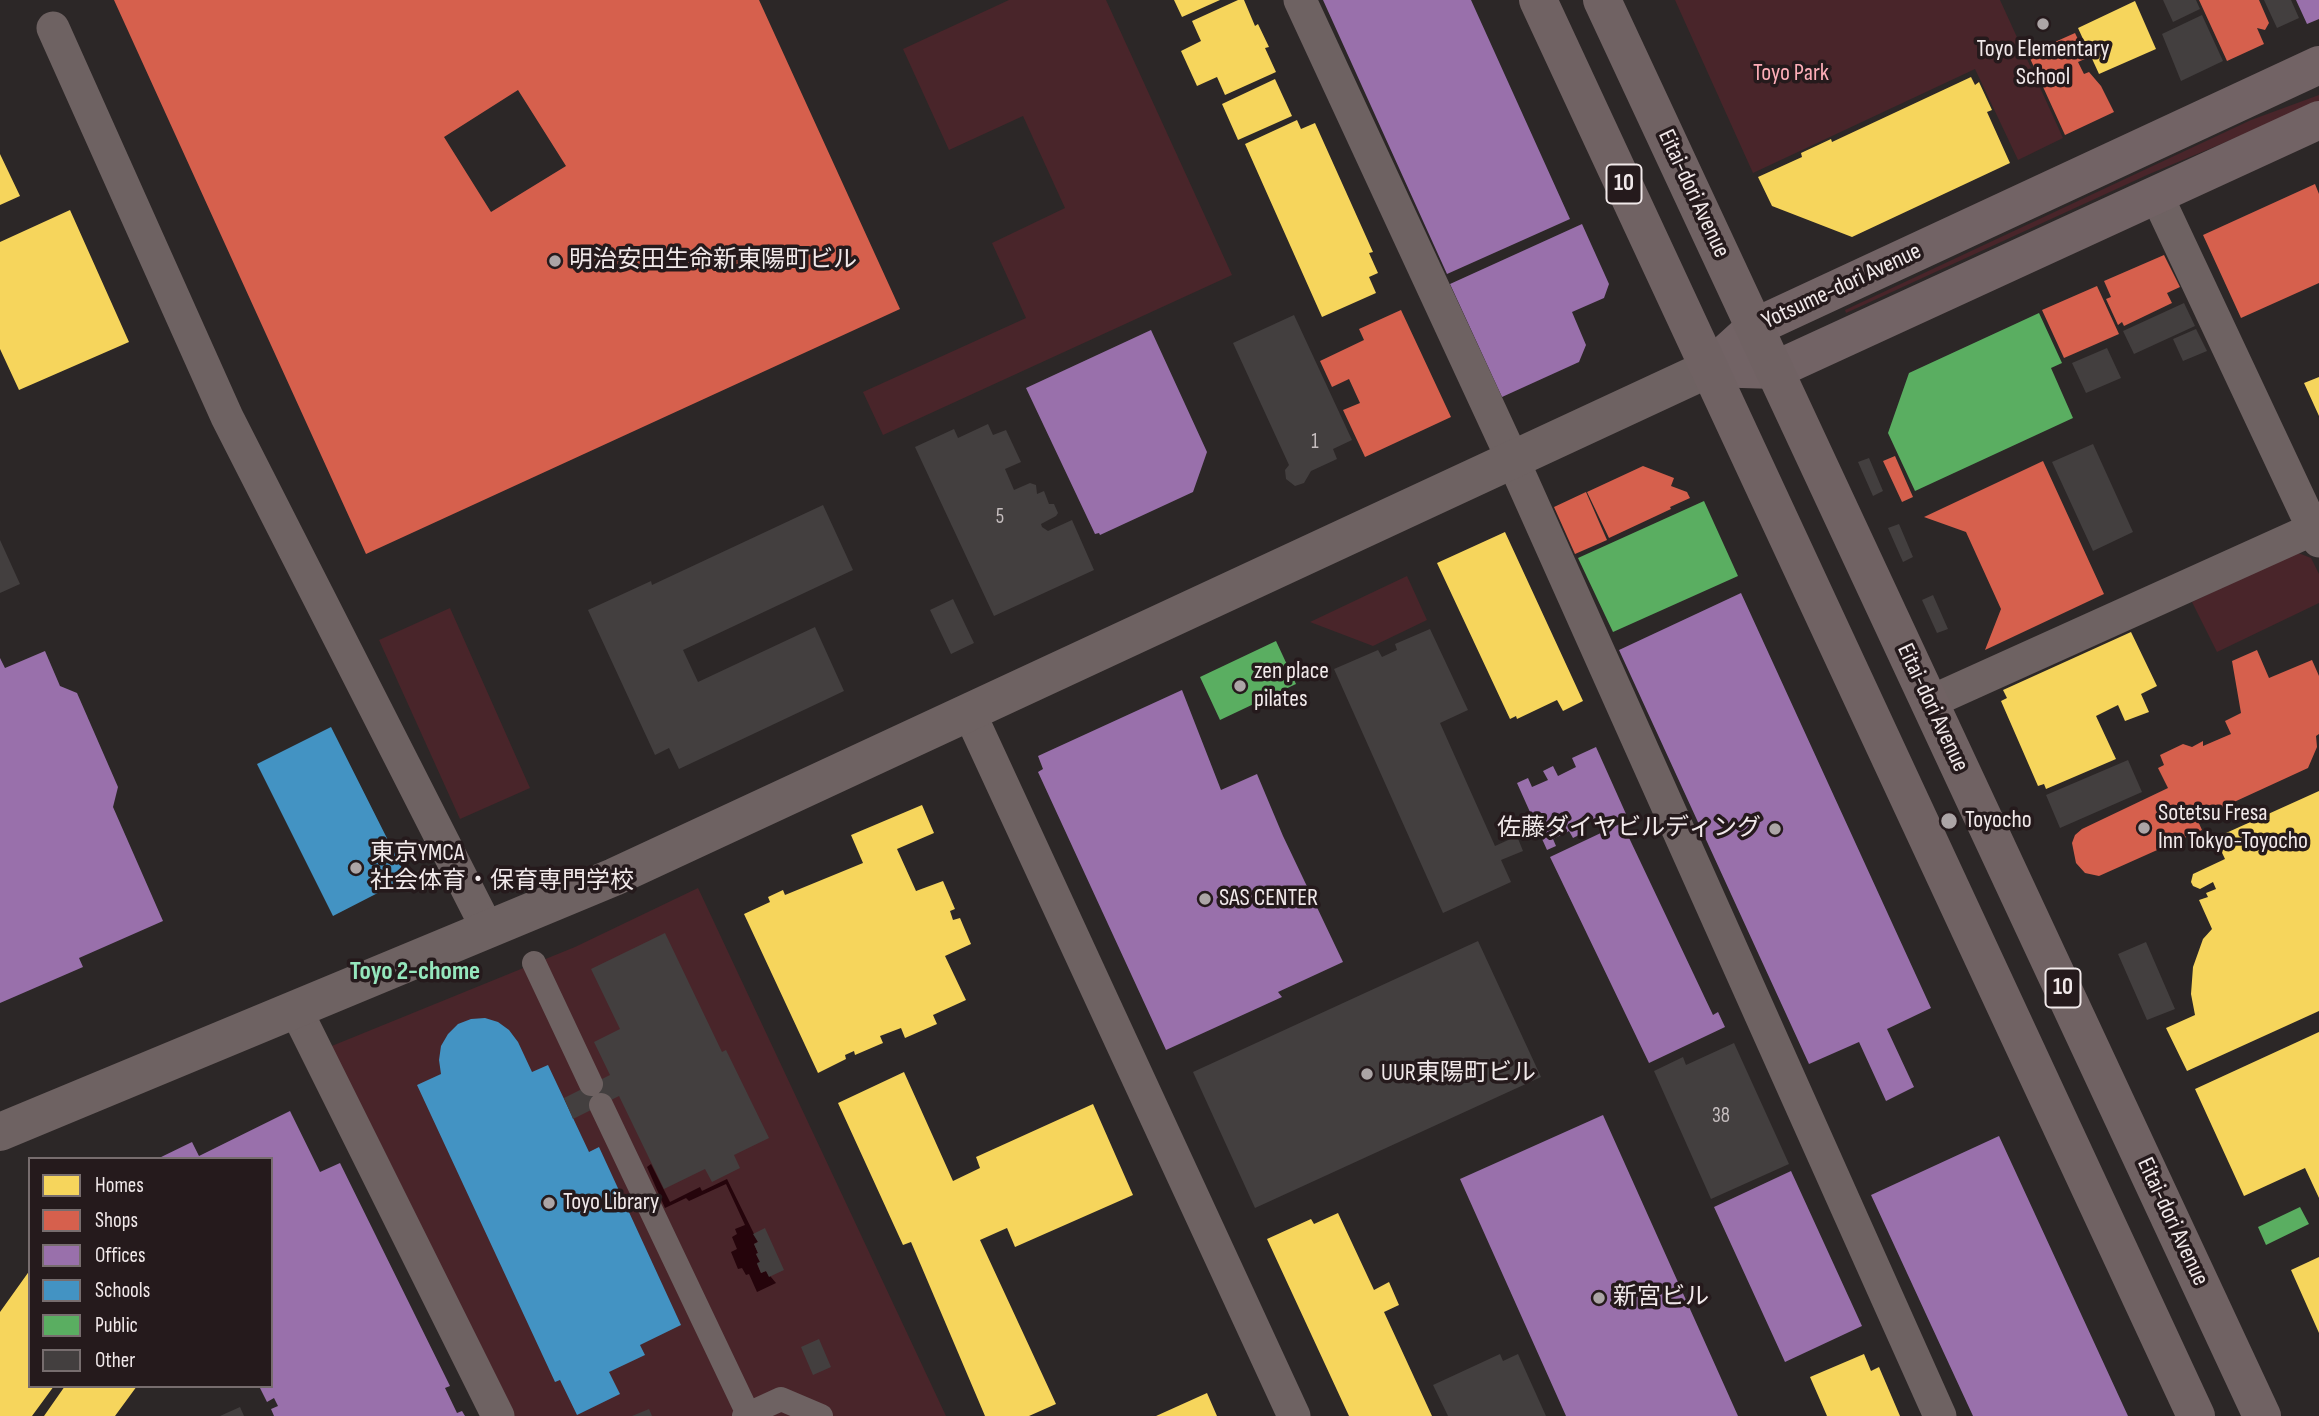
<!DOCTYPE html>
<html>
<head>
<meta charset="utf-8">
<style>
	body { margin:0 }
	#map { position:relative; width:2319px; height:1416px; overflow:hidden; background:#2c2727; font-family:"Sofia Sans Condensed",sans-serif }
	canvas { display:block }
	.legend { position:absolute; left:28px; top:1157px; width:245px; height:231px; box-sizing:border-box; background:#251a1c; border:2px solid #776d6e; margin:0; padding:9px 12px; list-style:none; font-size:21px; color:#f1e9ea }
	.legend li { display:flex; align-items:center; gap:14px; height:35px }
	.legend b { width:35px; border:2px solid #776d6e }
</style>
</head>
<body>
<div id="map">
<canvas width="2319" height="1416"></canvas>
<ul class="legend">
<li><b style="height:19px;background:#f6d55c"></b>Homes</li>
<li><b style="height:19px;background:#d6604d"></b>Shops</li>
<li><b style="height:19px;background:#9970ab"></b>Offices</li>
<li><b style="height:19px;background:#4393c3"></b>Schools</li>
<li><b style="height:19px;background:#5aae61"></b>Public</li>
<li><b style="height:19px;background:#433f3f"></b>Other</li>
</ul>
</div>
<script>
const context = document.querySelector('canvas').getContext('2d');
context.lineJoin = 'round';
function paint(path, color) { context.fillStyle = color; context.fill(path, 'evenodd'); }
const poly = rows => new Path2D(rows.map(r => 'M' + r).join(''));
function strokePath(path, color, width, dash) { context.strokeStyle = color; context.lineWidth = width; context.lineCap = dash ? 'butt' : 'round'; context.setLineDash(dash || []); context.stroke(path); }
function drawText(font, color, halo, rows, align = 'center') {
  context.font = font + ' "Sofia Sans Condensed","Noto Sans JP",sans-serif'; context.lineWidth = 7; context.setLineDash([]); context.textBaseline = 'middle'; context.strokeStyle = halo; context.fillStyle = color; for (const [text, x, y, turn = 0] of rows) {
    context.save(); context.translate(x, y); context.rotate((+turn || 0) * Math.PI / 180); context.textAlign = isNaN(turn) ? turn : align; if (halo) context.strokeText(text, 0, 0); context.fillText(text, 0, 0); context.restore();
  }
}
const green = poly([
	[1009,0,1106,0,1232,275,883,435,863,392,1026,318,992,243,1065,208,1023,116,949,150,903,49],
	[1675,0,2000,0,2063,138,2018,160,1975,69,1753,173],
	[2319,95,2319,103,2147,175,1846,313,1845,310,2251,120],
	[2296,552,2311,558,2319,574,2319,603,2217,652,2192,602],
	[1407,576,1427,620,1373,646,1310,622],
	[450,608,530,788,460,819,379,640],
	[698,888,946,1416,498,1416,317,1052,575,947]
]);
const water = poly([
	[651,1164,670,1202,700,1187,702,1191,727,1179,758,1242,754,1244,758,1253,756,1254,760,1262,757,1264,761,1273,766,1271,776,1283,757,1292,749,1274,746,1275,742,1268,738,1269,731,1252,737,1249,732,1237,737,1234,735,1229,745,1225,726,1184,689,1201,686,1198,665,1208,647,1167]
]);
const homes = poly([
	[1174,0,1220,0,1182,17],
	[1238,0,1244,0,1255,26,1258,24,1269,47,1265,48,1276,72,1225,95,1217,77,1197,86,1181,51,1201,41,1192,21],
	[2135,1,2156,49,2099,74,2078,28],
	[1971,77,1975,85,1979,82,1992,110,1987,112,2010,163,1852,237,1772,206,1758,177,1802,157,1801,153,1831,139,1832,142],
	[1275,79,1292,116,1238,140,1222,104],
	[1297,120,1301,129,1315,123,1373,252,1369,253,1378,273,1369,277,1376,293,1322,317,1245,144],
	[0,154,20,196,0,205],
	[70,210,129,342,19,390,0,349,0,242],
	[2319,377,2319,416,2304,383],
	[1505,532,1583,701,1563,711,1557,700,1517,719,1516,716,1510,719,1437,563],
	[2131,632,2157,686,2141,694,2149,712,2125,721,2118,705,2096,716,2116,759,2046,789,2044,784,2038,786,2001,701,2007,698,2003,690],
	[2319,791,2319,1011,2187,1071,2166,1028,2195,1015,2191,994,2193,967,2203,939,2212,929,2199,900,2208,897,2206,893,2216,889,2213,882,2200,889,2193,886,2191,882,2193,874,2225,859,2215,838],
	[922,805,934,833,897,849,916,891,943,881,955,909,950,911,953,920,960,918,971,944,945,956,966,1000,933,1015,937,1024,905,1038,901,1028,880,1036,883,1043,855,1055,854,1051,845,1055,846,1059,818,1073,744,914,770,902,768,897,783,890,785,895,863,863,851,835],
	[2319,1032,2319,1198,2305,1168,2244,1196,2195,1089],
	[904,1072,953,1181,980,1168,976,1157,1093,1104,1133,1195,1015,1247,1007,1228,980,1240,1056,1404,1029,1416,985,1416,911,1242,903,1245,838,1103],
	[1338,1213,1374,1290,1389,1282,1399,1305,1384,1312,1432,1416,1349,1416,1267,1239,1311,1219,1314,1224],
	[2319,1257,2319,1333,2291,1270],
	[30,1270,30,1386,54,1386,32,1416,0,1416,0,1312],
	[1864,1354,1871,1371,1879,1367,1900,1416,1827,1416,1810,1377],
	[65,1386,137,1386,115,1416,44,1416],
	[1207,1393,1217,1416,1156,1416]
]);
const shops = poly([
	[114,0,759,0,900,309,366,554],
	[518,90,566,166,491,212,444,137],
	[2199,0,2259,0,2269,23,2265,30,2257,28,2264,44,2227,61],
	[2075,33,2087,58,2078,62,2084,74,2089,72,2101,86,2114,112,2065,135,2028,54],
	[2315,184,2319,194,2319,283,2241,318,2203,235],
	[2164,255,2180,287,2167,293,2172,303,2124,326,2122,322,2118,325,2106,299,2111,297,2104,281],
	[2097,286,2119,334,2064,358,2042,310],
	[1401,310,1451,417,1365,457,1343,410,1360,403,1349,379,1332,387,1320,361,1364,340,1359,329],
	[1895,456,1913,497,1902,502,1883,461],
	[2043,461,2104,594,1985,650,2001,609,1966,532,1924,517],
	[1643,466,1674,478,1671,486,1687,492,1690,498,1670,507,1671,509,1609,538,1587,492],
	[1586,492,1607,540,1575,554,1554,507],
	[2257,650,2269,678,2312,660,2319,676,2319,734,2316,736,2317,747,2308,768,2197,819,2202,830,2099,876,2085,873,2076,863,2072,843,2075,835,2082,829,2168,788,2158,768,2164,765,2160,755,2183,744,2192,747,2203,741,2203,746,2231,734,2225,721,2241,713,2232,661]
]);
const offices = poly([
	[1323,0,1471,0,1570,219,1447,274],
	[2296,0,2319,0,2319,19,2307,24],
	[1582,224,1609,284,1604,298,1572,312,1586,345,1579,362,1502,397,1450,284],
	[1151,330,1207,452,1193,492,1100,535,1099,533,1095,534,1026,388],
	[1741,593,1931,1008,1887,1029,1914,1087,1886,1101,1859,1042,1809,1064,1619,650],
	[45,651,60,686,77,693,118,787,113,807,163,921,79,958,83,967,0,1003,0,658,5,668],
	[1182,690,1221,790,1257,774,1283,836,1343,962,1278,992,1282,997,1166,1050,1038,772,1043,769,1038,756],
	[1596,747,1626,814,1603,824,1599,816,1579,826,1583,833,1573,838,1569,831,1553,839,1556,846,1547,850,1517,783,1528,778,1532,787,1548,780,1543,771,1553,766,1558,776,1576,767,1572,758],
	[1622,823,1713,1015,1718,1012,1725,1027,1649,1063,1550,857],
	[290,1111,320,1172,340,1163,450,1386,445,1388,457,1413,462,1411,465,1416,274,1416,271,1409,278,1406,274,1398,267,1402,259,1386,271,1386,271,1159,157,1159,192,1142,199,1156],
	[1603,1115,1738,1416,1566,1416,1460,1179],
	[1999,1136,2128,1416,1973,1416,1871,1195],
	[1791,1171,1862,1326,1785,1362,1714,1207]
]);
const schools = poly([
	[331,727,407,878,333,916,257,764],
	[485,1018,498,1022,509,1030,518,1042,532,1072,548,1065,589,1152,599,1147,681,1325,640,1345,645,1355,609,1372,620,1394,577,1415,560,1380,555,1382,417,1085,441,1074,439,1060,441,1046,448,1034,458,1024,471,1019]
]);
const public = poly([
	[2039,313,2062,363,2051,368,2073,418,1915,491,1888,433,1909,373],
	[1704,501,1738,576,1613,632,1578,558],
	[1276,641,1296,684,1220,720,1200,677],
	[2300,1207,2309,1224,2266,1245,2258,1227]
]);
const building = poly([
	[2163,0,2196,0,2200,9,2173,22],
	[2264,0,2291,0,2299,18,2277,28],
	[2202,15,2223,61,2181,81,2162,34],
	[2184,303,2195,326,2134,354,2123,331],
	[1294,315,1352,440,1333,449,1337,459,1311,471,1304,483,1295,486,1286,479,1285,470,1289,465,1233,343],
	[2196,329,2207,351,2183,361,2173,339],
	[2107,348,2121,378,2086,393,2072,363],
	[988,424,993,435,1006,430,1021,462,1005,469,1014,490,1030,483,1036,485,1037,494,1044,491,1049,504,1054,504,1058,513,1056,516,1041,524,1042,527,1048,531,1072,520,1094,570,994,616,915,447,954,429,958,438],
	[2093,444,2133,532,2093,551,2052,462],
	[1869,458,1883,491,1873,496,1858,462],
	[823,505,853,570,683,650,698,682,815,627,844,691,679,769,669,748,655,755,588,610,651,581,652,585],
	[1899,524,1913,557,1903,562,1888,528],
	[0,540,20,584,0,593],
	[1933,595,1948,629,1937,633,1922,600],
	[953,599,974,643,951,654,930,610],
	[1430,629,1468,710,1440,723,1495,846,1517,836,1523,851,1501,860,1511,882,1443,913,1334,669,1378,650,1382,657,1397,650,1395,644],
	[2128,760,2142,792,2060,828,2046,795],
	[665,933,722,1052,726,1050,769,1138,734,1155,740,1168,712,1182,705,1169,664,1189,619,1096,573,1119,564,1098,610,1075,594,1042,620,1029,591,969],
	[1478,941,1541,1077,1255,1208,1193,1072],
	[2146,942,2175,1009,2147,1020,2118,954],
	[1734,1043,1789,1164,1711,1199,1654,1071,1683,1057,1686,1065],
	[765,1228,784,1270,769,1277,766,1271,761,1273,757,1263,760,1262,756,1254,758,1253,754,1244,758,1242,753,1234],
	[819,1339,831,1367,813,1375,801,1347],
	[1500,1354,1503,1361,1518,1354,1546,1416,1448,1416,1433,1385],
	[240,1407,244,1416,220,1416],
	[649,1409,652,1416,632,1416]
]);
const pedestrian = poly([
	[534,963,591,1084],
	[601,1105,748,1414],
	[744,1416,781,1399,821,1416]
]);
const minor = poly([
	[1300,0,1512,458,1940,1416],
	[53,28,227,417,488,930],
	[2156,194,2319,541],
	[1930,702,2313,529],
	[969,712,1294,1416],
	[296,1010,498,1416]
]);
const tertiary = poly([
	[0,1132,614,877,1710,368]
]);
const secondary = poly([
	[1710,368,1755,327,2319,65],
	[1710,368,1775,370,2319,120]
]);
const primary = poly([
	[1538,0,2196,1416],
	[1602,0,2262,1416]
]);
const markers = [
	[2043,24,7,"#aca5a6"],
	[555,261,7,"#aca5a6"],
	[1240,686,7,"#aca5a6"],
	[1949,821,9,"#aca5a6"],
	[2144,828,7,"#aca5a6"],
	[1775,829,7,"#aca5a6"],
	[356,868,7,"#aca5a6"],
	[1205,899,7,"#aca5a6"],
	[1367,1074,7,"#aca5a6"],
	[549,1203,7,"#aca5a6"],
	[1599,1298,7,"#aca5a6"]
];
const numberNames = [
	["1",1315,443],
	["5",1000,518],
	["38",1721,1117]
];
const shields = [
	[1624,184,35],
	[2063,988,35]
];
const shieldNames = [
	["10",1624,184],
	["10",2063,988]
];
const poiNames = [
	["Toyo Elementary",2043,50,"center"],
	["School",2043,78,"center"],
	["明治安田生命新東陽町ビル",569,261],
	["zen place",1254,672],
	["pilates",1254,700],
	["Sotetsu Fresa",2158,814],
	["Inn Tokyo-Toyocho",2158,842],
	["Toyocho",1965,821],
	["佐藤ダイヤビルディング",1761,829,"right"],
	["東京YMCA",370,854],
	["社会体育・保育専門学校",370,882],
	["SAS CENTER",1219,899],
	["UUR東陽町ビル",1381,1074],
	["Toyo Library",563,1203],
	["新宮ビル",1613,1298]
];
const parkNames = [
	["Toyo Park",1791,74]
];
const streetNames = [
	["Eitai-dori Avenue",1693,194,65],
	["Yotsume-dori Avenue",1842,287,-25],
	["Eitai-dori Avenue",1932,708,65],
	["Eitai-dori Avenue",2172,1222,65]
];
const neighbourhoodNames = [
	["Toyo 2-chome",415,972]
];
paint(green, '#49252a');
paint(water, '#25040b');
paint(homes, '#f6d55c');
paint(shops, '#d6604d');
paint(offices, '#9970ab');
paint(schools, '#4393c3');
paint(public, '#5aae61');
paint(building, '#433f3f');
strokePath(pedestrian, '#6e6262', 24);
strokePath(minor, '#6e6262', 33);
strokePath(tertiary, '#6e6262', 38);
strokePath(secondary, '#726365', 38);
strokePath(primary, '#706263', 38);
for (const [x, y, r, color] of markers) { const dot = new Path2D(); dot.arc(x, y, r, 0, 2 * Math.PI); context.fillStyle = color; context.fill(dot); strokePath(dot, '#251a1c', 2.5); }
drawText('21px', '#c6bebf', null, numberNames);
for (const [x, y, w] of shields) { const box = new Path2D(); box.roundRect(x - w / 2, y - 19.5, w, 39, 5); context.fillStyle = '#251a1c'; context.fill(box); strokePath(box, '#f1e9ea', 2); }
drawText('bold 23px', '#f1e9ea', null, shieldNames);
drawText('24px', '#f1e9ea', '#251a1c', poiNames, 'left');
drawText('24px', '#fdaeb8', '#251a1c', parkNames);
drawText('24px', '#f1e9ea', '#251a1c', streetNames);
drawText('bold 26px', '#95e7bd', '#251a1c', neighbourhoodNames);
</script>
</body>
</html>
